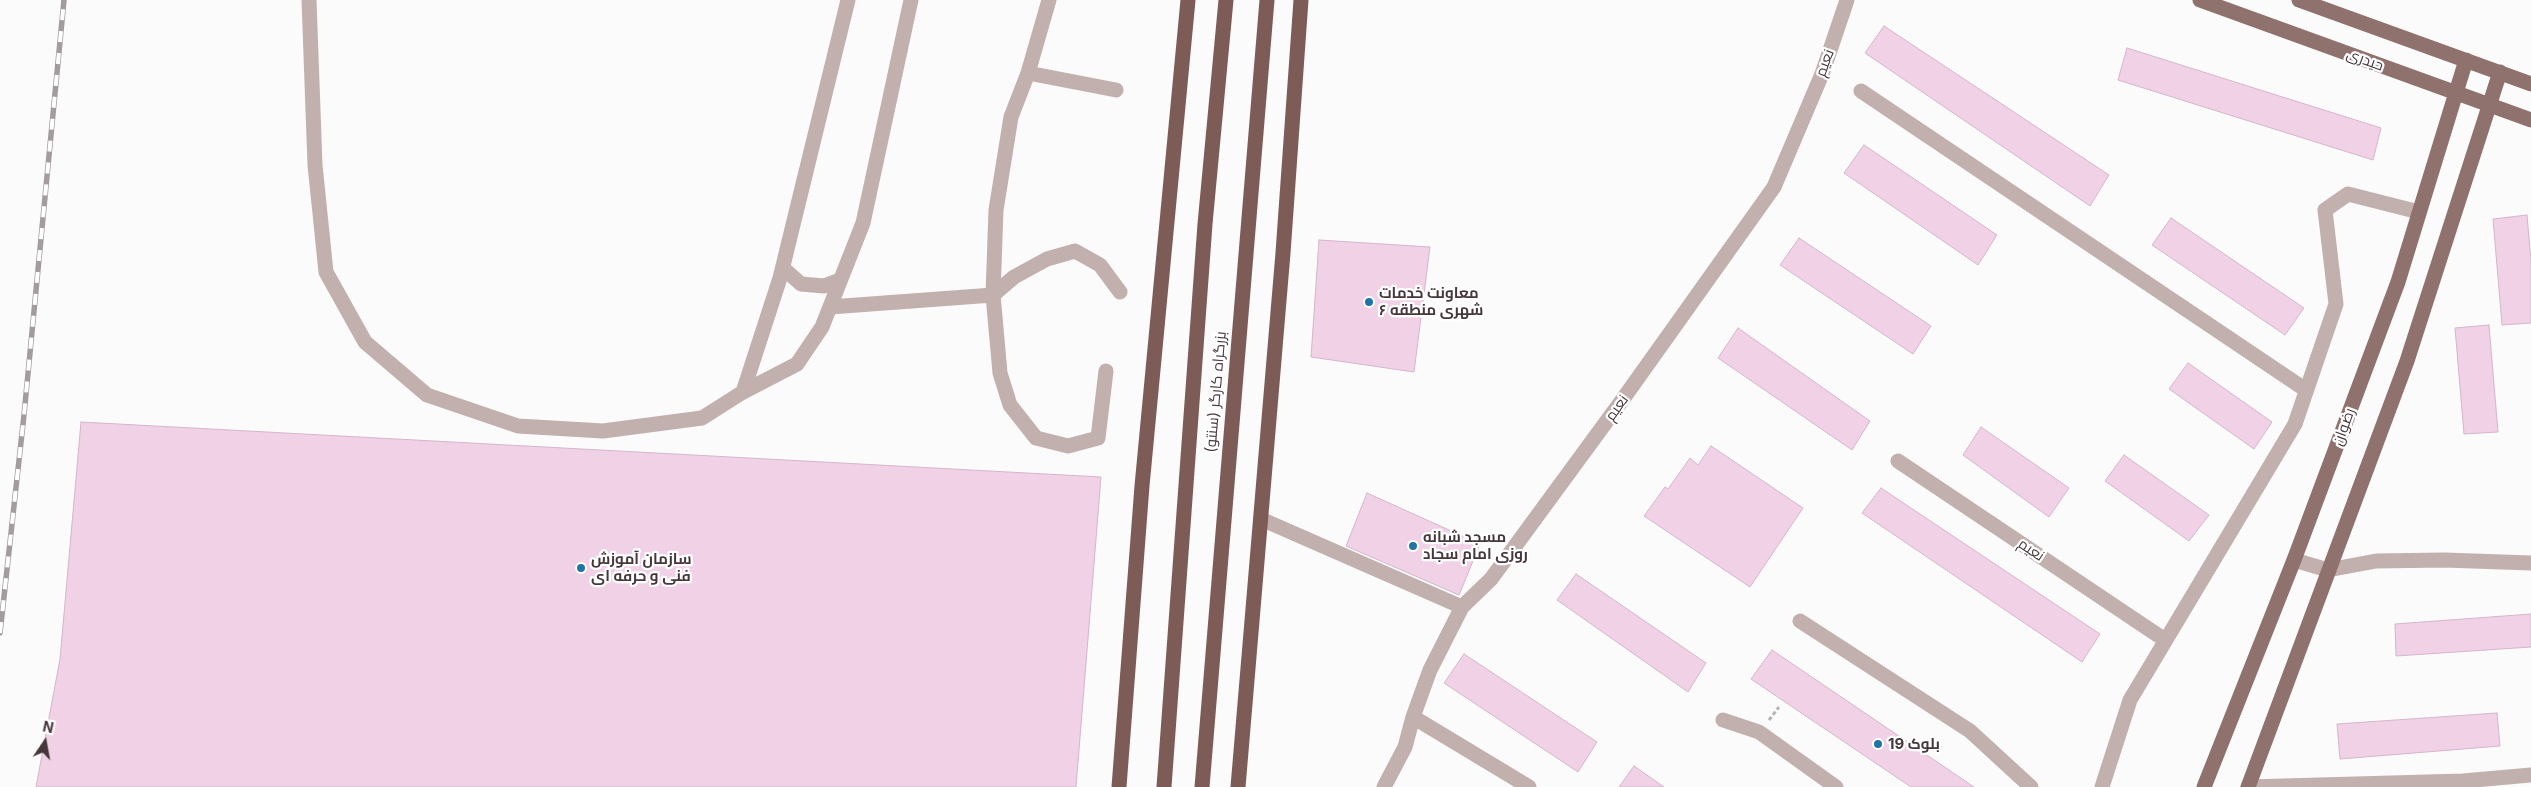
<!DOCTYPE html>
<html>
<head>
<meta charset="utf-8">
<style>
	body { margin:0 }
	#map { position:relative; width:2531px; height:787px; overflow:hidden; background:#fbfbfb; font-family:Inter,sans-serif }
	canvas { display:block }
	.north { position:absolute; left:20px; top:717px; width:50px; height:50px; -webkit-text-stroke:4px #fff; paint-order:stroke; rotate:12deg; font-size:14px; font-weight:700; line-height:20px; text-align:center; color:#46373b }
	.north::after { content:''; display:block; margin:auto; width:18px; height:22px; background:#46373b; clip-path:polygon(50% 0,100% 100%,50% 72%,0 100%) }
</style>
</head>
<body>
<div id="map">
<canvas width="2531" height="787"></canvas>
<div class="north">N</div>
</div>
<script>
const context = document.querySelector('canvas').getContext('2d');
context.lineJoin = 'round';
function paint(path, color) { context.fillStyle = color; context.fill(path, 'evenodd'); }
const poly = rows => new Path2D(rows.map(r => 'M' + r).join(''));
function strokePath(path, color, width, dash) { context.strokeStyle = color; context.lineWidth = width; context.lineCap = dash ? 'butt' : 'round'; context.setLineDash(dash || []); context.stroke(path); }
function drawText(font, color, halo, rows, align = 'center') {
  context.font = font + ' Inter,Cairo,sans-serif'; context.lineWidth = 4.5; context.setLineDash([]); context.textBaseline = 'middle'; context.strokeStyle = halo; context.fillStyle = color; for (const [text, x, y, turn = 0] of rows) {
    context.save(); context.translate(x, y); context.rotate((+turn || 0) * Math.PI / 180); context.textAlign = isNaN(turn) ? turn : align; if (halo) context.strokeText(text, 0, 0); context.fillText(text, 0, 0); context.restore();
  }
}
const building = poly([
	[1884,26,2109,175,2090,206,1865,53,1884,26],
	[2127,48,2381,128,2373,160,2118,80,2127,48],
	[1864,145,1997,235,1978,265,1844,173,1864,145],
	[2527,215,2531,261,2531,323,2502,325,2493,219,2527,215],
	[2171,218,2304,308,2285,335,2152,245,2171,218],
	[1799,238,1931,326,1913,354,1780,265,1799,238],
	[1319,240,1430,247,1414,372,1311,357,1319,240],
	[2489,325,2498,432,2464,434,2455,328,2489,325],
	[1738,328,1870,421,1852,450,1718,358,1738,328],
	[2188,363,2272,422,2254,449,2169,389,2188,363],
	[81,422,1101,477,1076,787,36,787,60,659,81,422],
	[1981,427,2069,488,2049,517,1963,455,1981,427],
	[1711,446,1803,508,1750,587,1644,516,1665,487,1668,489,1690,458,1698,465,1711,446],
	[2124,455,2209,515,2189,541,2105,481,2124,455],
	[1881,488,2100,634,2082,662,1862,513,1881,488],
	[1367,493,1480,544,1459,595,1346,546,1367,493],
	[1576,574,1706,663,1688,692,1557,600,1576,574],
	[2531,614,2531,647,2396,656,2395,624,2531,614],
	[1772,650,1974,787,1911,787,1751,679,1772,650],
	[1464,654,1597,742,1578,772,1444,683,1464,654],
	[2497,713,2500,746,2340,759,2337,724,2497,713],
	[1634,766,1664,787,1619,787,1634,766]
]);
const path = poly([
	[1769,720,1779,707]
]);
const minor = poly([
	[309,0,315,165,326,272,365,342,427,395,518,426,603,431,702,418,743,392,797,364,822,327,863,223,911,0],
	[1028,73,1049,0],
	[1861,91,2306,390],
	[783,268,801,284,824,286,840,280],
	[993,295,996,210,1011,117,1028,73,1116,90],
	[993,295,1014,277,1047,259,1075,251,1100,265,1120,292],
	[830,307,993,295,1000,373,1010,405,1036,438,1068,446,1098,438,1106,371],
	[743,392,780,278,848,0],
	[1898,461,2165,640],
	[1261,519,1462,607,1491,579,1623,399,1774,187,1822,74,1847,0],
	[2294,560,2328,570,2376,561,2444,560,2531,563],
	[1800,621,1970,731,2031,787],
	[1413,717,1529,787],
	[1723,720,1759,732,1836,787],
	[1384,787,1405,747,1413,717,1430,670,1462,607],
	[2102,787,2130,700,2295,424,2336,304,2325,210,2348,194,2419,212],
	[2248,787,2463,781,2531,775]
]);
const major = poly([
	[2200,0,2531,120],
	[2299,0,2531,84],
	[2204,787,2294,560,2398,282,2466,60],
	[2248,787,2407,361,2500,72]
]);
const highway = poly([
	[1119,787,1142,486,1188,0],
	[1164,787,1205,224,1226,0],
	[1202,787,1267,0],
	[1238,787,1283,253,1301,0]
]);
const rail = poly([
	[0,633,24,415,64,0]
]);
const markers = [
	[1369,302,5,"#1e74a4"],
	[1413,546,5,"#1e74a4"],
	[581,568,5,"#1e74a4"],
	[1878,744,5,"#1e74a4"]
];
const streetNames = [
	["حیدری",2365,60,20],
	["نعیم",1825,63,-70],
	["بزرگراه کارگر (سنتو)",1216,392,-85],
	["نعیم",1617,408,-54],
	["رضوان",2344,427,-70],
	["نعیم",2031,550,34]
];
const poiNames = [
	["معاونت خدمات",1379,293],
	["شهری منطقه ۶",1379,310],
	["مسجد شبانه",1423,537],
	["روزی امام سجاد",1423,554],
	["سازمان آموزش",591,559],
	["فنی و حرفه ای",591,576],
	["بلوک 19",1888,744]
];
paint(building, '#f0d1e6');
strokePath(building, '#d4b6ca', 1);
strokePath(path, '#b9b3b5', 3, [4, 2.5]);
strokePath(minor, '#c1b0ae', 15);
strokePath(major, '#8f726e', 15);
strokePath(highway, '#7d5c58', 15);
strokePath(rail, '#a39c9e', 5.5);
strokePath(rail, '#fff', 4, [11]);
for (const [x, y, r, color] of markers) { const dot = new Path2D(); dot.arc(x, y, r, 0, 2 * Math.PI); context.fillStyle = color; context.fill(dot); strokePath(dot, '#fff', 2); }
drawText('15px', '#46373b', '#fff', streetNames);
drawText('bold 15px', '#46373b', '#fff', poiNames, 'left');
</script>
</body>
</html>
